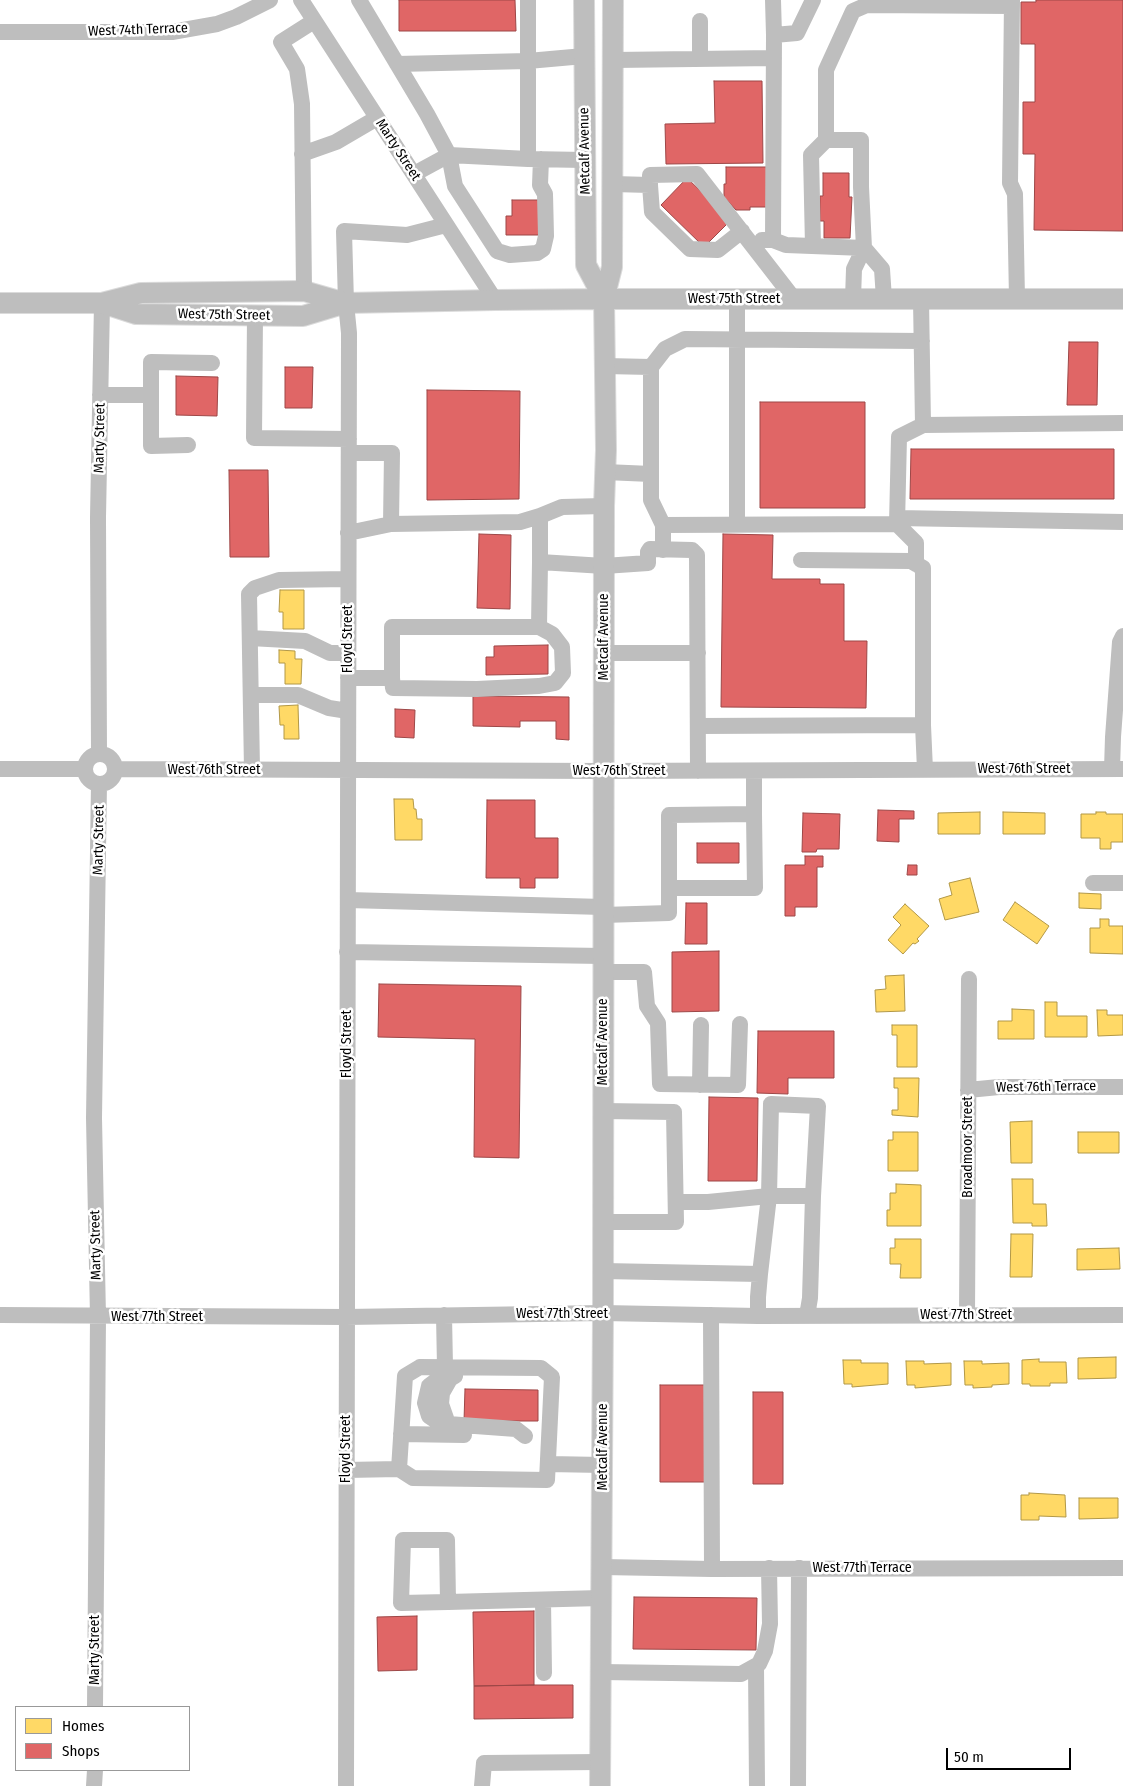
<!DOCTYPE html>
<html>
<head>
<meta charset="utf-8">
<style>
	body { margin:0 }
	#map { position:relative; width:1123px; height:1786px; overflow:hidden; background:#fff; font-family:"Fira Sans Condensed",sans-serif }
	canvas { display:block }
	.legend { position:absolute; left:15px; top:1706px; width:175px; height:65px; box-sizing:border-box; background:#fff; border:1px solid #999; margin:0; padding:6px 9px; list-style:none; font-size:15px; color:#000 }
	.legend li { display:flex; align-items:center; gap:10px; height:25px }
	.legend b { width:25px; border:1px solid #999 }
	.scale { position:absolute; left:946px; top:1748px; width:125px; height:22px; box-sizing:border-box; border:2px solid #000; border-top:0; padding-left:6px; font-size:15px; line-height:18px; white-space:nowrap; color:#000; -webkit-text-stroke:4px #fff; paint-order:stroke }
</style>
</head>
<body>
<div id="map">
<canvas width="1123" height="1786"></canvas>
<ul class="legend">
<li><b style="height:14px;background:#ffd966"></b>Homes</li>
<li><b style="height:14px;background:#e06666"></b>Shops</li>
</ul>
<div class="scale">50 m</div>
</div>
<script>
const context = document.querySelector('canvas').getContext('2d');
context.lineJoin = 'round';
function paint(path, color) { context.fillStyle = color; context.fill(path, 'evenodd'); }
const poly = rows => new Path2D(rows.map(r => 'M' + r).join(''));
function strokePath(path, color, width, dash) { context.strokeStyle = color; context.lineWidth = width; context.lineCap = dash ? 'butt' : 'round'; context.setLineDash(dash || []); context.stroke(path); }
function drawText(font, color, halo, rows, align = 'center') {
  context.font = font + ' "Fira Sans Condensed",sans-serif'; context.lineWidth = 5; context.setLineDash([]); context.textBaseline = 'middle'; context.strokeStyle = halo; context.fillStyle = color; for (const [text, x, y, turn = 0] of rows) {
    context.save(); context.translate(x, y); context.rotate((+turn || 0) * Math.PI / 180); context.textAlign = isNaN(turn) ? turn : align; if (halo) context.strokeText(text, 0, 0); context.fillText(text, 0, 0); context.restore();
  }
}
const homes = poly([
	[280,590,304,590,304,629,283,629,283,612,279,612,280,590],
	[279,650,295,651,295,659,302,659,301,684,285,684,285,663,279,663,279,650],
	[298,705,299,739,284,739,284,725,280,725,279,706,298,705],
	[394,799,413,799,414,809,416,809,417,819,422,819,422,840,395,840,394,799],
	[980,812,980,834,938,834,938,813,980,812],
	[1003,812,1045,813,1045,834,1003,834,1003,812],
	[1096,812,1106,812,1106,814,1123,814,1123,842,1111,842,1111,849,1100,849,1100,838,1081,838,1081,814,1096,814,1096,812],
	[970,878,979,912,945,920,939,899,952,895,949,883,970,878],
	[1079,893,1101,894,1101,909,1079,908,1079,893],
	[1015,902,1049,926,1037,944,1003,920,1015,902],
	[905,904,929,926,917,939,919,941,915,944,913,943,903,954,888,940,901,925,893,917,905,904],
	[1100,919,1109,919,1109,926,1123,926,1123,954,1090,953,1090,928,1100,928,1100,919],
	[904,975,905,1011,876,1012,875,990,886,989,885,976,904,975],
	[1045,1002,1057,1002,1057,1016,1087,1016,1087,1037,1045,1037,1045,1002],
	[1012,1009,1034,1010,1034,1039,998,1039,998,1021,1012,1021,1012,1009],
	[1097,1010,1107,1010,1107,1015,1123,1015,1123,1035,1098,1036,1097,1010],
	[892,1025,917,1025,917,1067,897,1067,897,1035,892,1035,892,1025],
	[894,1078,919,1078,918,1117,892,1115,892,1110,898,1110,898,1088,894,1088,894,1078],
	[1032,1121,1032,1163,1011,1163,1010,1122,1032,1121],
	[893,1132,918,1132,918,1171,888,1171,888,1140,893,1140,893,1132],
	[1078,1132,1119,1132,1119,1153,1078,1153,1078,1132],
	[1012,1179,1033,1179,1033,1204,1046,1204,1047,1226,1032,1226,1032,1223,1013,1223,1012,1179],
	[896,1184,921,1185,921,1226,887,1226,887,1210,890,1210,890,1193,896,1193,896,1184],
	[1011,1234,1033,1234,1032,1277,1010,1277,1011,1234],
	[895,1239,921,1239,921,1278,900,1278,901,1264,890,1264,890,1248,895,1248,895,1239],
	[1119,1248,1120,1269,1077,1270,1077,1249,1119,1248],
	[1116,1357,1116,1378,1078,1379,1078,1358,1116,1357],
	[1039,1359,1039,1362,1066,1362,1067,1383,1050,1383,1050,1386,1030,1386,1030,1384,1022,1384,1022,1360,1039,1359],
	[843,1360,861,1360,861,1363,888,1363,888,1384,852,1387,852,1384,844,1384,843,1360],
	[906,1361,924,1361,924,1364,951,1363,951,1385,915,1388,915,1385,907,1385,906,1361],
	[964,1361,982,1361,982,1364,1009,1363,1009,1384,992,1385,992,1387,973,1388,973,1385,965,1385,964,1361],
	[1029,1493,1065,1495,1066,1517,1039,1516,1039,1520,1021,1520,1021,1495,1029,1495,1029,1493],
	[1079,1498,1118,1498,1118,1518,1079,1519,1079,1498]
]);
const shops = poly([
	[399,0,515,0,516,31,399,31,399,0],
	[1036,0,1123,0,1123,231,1034,230,1035,154,1023,154,1023,102,1035,102,1035,44,1021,44,1021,2,1036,2,1036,0],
	[714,81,762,81,763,163,666,164,665,124,715,123,714,81],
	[726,167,767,167,767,207,750,207,750,210,736,210,724,197,724,184,726,184,726,167],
	[823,173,849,173,849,197,852,197,850,238,824,238,824,221,820,221,820,196,823,196,823,173],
	[687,178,731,220,704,247,661,205,687,178],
	[512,200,539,200,539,235,506,235,506,216,512,216,512,200],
	[1069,342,1098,342,1097,405,1067,405,1069,342],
	[285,367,313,367,312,408,285,408,285,367],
	[176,376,218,377,217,416,176,415,176,376],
	[427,390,520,391,519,499,427,500,427,390],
	[760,402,865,402,865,508,760,508,760,402],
	[911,449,1114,449,1114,499,910,499,911,449],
	[229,470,268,470,269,557,230,557,229,470],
	[479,534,511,535,510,609,477,608,479,534],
	[723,534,773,535,772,579,820,579,820,584,844,584,844,641,867,641,866,708,721,707,723,534],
	[548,645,548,674,486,675,486,657,494,657,494,646,548,645],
	[473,696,569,697,569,740,556,739,556,721,520,721,520,727,473,726,473,696],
	[395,709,415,710,414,738,395,737,395,709],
	[487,800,535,800,535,838,558,838,558,878,535,878,535,888,520,888,520,878,486,878,487,800],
	[878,810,914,811,914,819,899,819,899,842,877,841,878,810],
	[803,813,840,814,839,849,817,849,816,852,802,852,803,813],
	[697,843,739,843,739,863,697,863,697,843],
	[805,856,823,856,823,867,817,867,817,907,795,907,795,916,785,916,785,865,805,865,805,856],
	[908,865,917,865,917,875,907,875,908,865],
	[686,903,707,903,707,944,685,944,686,903],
	[719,951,719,1011,672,1012,672,952,719,951],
	[379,984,521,986,519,1158,474,1157,475,1039,378,1037,379,984],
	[758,1031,834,1031,834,1078,788,1078,788,1094,757,1093,758,1031],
	[709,1097,758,1098,757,1181,708,1181,709,1097],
	[660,1385,707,1385,707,1482,660,1482,660,1385],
	[465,1389,538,1390,538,1421,464,1421,465,1389],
	[753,1392,783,1392,783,1484,753,1484,753,1392],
	[634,1597,757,1598,756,1650,633,1649,634,1597],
	[534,1611,534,1685,474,1686,473,1612,534,1611],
	[417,1616,417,1670,378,1671,377,1617,417,1616],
	[534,1685,573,1685,573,1718,474,1719,474,1686,534,1685]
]);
const minor = poly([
	[301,0,495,300],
	[359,0,427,114,449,155,528,159,585,160],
	[528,0,528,61,584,56],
	[773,0,774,35,797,33,813,0],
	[1012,0,1010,183,1015,194,1017,299],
	[700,21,700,59],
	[0,32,172,32,217,24,236,17,270,0],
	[614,60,774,58],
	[397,64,528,61,528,159],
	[826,140,826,70,853,11,867,5,1012,6],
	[302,154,336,142,377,118],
	[414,174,449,155,455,186,497,251,510,255,537,253,543,249,546,236,545,194,540,185,541,159],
	[613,184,650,185,652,212,690,249,718,250,742,231],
	[650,185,650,175,697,174,794,299],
	[762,240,773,240,786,245,864,248,882,269,884,299],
	[773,240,774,35],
	[813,246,811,155,826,140,861,140,861,187,864,248,854,269,853,299],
	[304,291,302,104,297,69,281,42,314,21],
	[921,299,923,425],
	[255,315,254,438,349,439],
	[605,366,651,367],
	[100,395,151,395,151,446,188,445],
	[151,395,151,362,212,363],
	[349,453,392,453,391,524,520,522,540,516,562,507,604,506],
	[605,472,651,474],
	[540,516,540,562,604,566,648,563,648,552,650,549,692,550,697,555,698,771],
	[897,518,1123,522],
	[737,524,737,299],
	[897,524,916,543,916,564],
	[663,525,651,500,651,367,665,349,685,339,922,341],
	[348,533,391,524],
	[663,550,663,525,897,524,899,437,923,425,1123,423],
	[801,560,911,561,923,568,923,725],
	[250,638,305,641,330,653,348,653],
	[604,653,698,653],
	[348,678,392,678,392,627,539,627,540,562],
	[392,678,393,688,477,689,539,686,555,683,563,673,562,647,552,634,539,627],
	[251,695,298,695,329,708,348,711],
	[698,726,923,725,925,770],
	'85 769a15 15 0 1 1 30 0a15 15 0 1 1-30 0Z',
	[99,754,98,517,102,303],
	[0,769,85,769],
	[115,769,603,771,1123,769],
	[1112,769,1113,737,1120,642,1123,636],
	[252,770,249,594,255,588,279,580,348,579],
	[1093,883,1123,883],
	[669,888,755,888,754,814],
	[348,900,603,907],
	[603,915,669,913,669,815,754,814,754,771],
	[347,952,603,956],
	[603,972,644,972,647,1006,658,1023,660,1084,738,1085,740,1024],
	[700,1085,701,1025],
	[968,1090,999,1087,1123,1087],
	[676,1202,708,1202,769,1196,760,1274],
	[602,1222,676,1222,674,1112,603,1111],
	[603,1271,760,1274,758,1297,758,1316],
	[0,1315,346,1317,603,1313,758,1316,1123,1315],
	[444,1315,445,1367],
	[711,1315,712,1569],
	[967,1315,969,979],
	[807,1316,810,1298,813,1196,818,1106,771,1104,769,1196,813,1196],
	[420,1367,541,1368,552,1377,547,1480,413,1478,399,1469,405,1376,420,1367],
	[450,1379,437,1380,429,1386,425,1403,429,1416,435,1420,448,1424,516,1429,525,1436],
	[448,1424,441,1404,442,1393,450,1379,455,1376],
	[401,1434,464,1435],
	[548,1464,603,1465],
	[346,1470,399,1469],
	[602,1567,712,1569,1123,1568],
	[543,1600,544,1673],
	[448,1602,401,1603,403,1540,447,1540,448,1602,601,1598],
	[756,1666,757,1786],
	[601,1672,741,1674,759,1664,765,1651,770,1624,769,1568],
	[95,1707,98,1317,94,1118,99,784],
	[94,1786,95,1770],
	[346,1786,349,333,346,303,344,231,407,235,446,225],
	[482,1786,484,1763,600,1762],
	[798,1786,799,1568]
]);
const major = poly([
	[584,0,586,265,604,299],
	[0,303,102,303,141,293,304,291,346,303],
	[102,303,136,314,303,316,346,303,495,300,604,299,1123,299],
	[600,1786,603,1313,604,506,606,450,604,299,612,267,613,0]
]);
const streetNames = [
	["West 74th Terrace",138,30,-2],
	["Marty Street",398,150,57],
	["Metcalf Avenue",585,151,-91],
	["West 75th Street",734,299],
	["West 75th Street",224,315,1],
	["Marty Street",100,438,-89],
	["Metcalf Avenue",604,637,-90],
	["Floyd Street",348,639,-90],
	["West 76th Street",1024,769],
	["West 76th Street",214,770],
	["West 76th Street",619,771],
	["Marty Street",99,840,-89],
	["Metcalf Avenue",603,1042,-90],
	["Floyd Street",347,1044,-90],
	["West 76th Terrace",1046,1087,-1],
	["Broadmoor Street",968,1147,-90],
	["Marty Street",96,1245,-91],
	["West 77th Street",562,1314],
	["West 77th Street",966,1315],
	["West 77th Street",157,1317],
	["Metcalf Avenue",603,1447,-90],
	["Floyd Street",346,1449,-90],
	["West 77th Terrace",862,1568],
	["Marty Street",95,1650,-90]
];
paint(homes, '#ffd966');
strokePath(homes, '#b29847', 1);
paint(shops, '#e06666');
strokePath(shops, '#9d4747', 1);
strokePath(major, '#dbdbdb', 22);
strokePath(minor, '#bebebe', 16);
strokePath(major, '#bebebe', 20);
drawText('14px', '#000', '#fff', streetNames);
</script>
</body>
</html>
